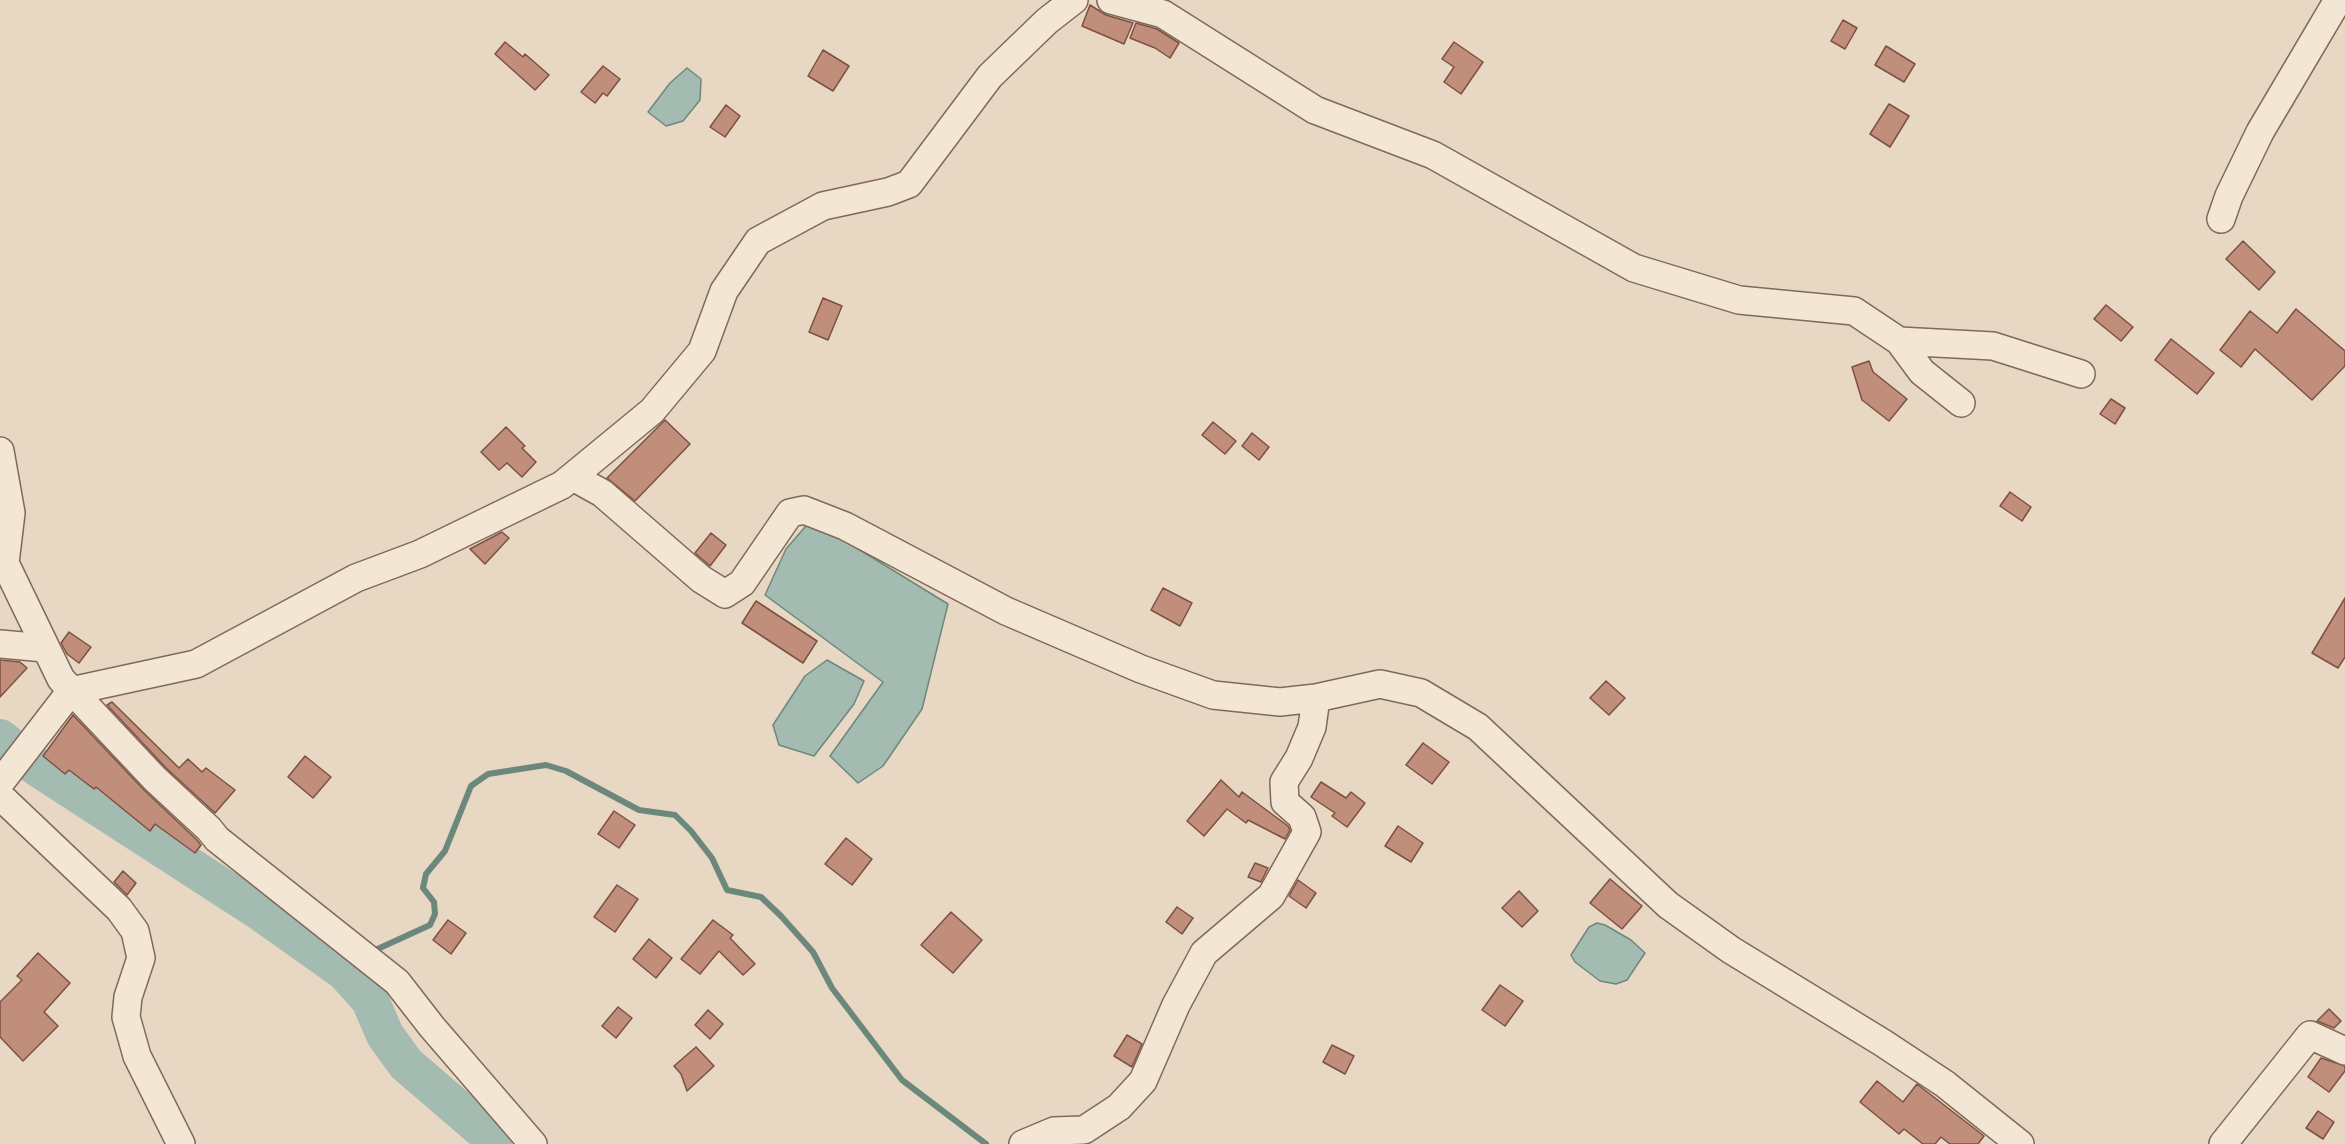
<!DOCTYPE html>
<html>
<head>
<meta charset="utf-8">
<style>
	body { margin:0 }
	canvas { display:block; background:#e8d7c2 }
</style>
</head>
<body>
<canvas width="2345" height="1144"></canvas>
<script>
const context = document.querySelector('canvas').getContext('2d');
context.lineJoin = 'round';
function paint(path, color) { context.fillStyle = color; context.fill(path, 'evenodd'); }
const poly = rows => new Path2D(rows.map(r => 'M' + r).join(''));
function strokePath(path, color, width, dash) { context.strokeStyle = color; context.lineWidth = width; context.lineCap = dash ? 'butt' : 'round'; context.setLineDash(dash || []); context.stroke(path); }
const water = poly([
	[687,68,701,79,700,100,683,121,666,126,648,112,670,83,687,68],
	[811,520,948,604,922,709,883,766,858,783,830,756,883,682,765,595,786,549,811,520],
	[827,660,864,681,854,704,814,756,779,745,773,725,805,676,827,660],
	[1597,923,1605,925,1631,940,1645,953,1627,980,1616,984,1600,981,1575,962,1571,955,1589,927,1597,923]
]);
const stream = poly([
	[371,952,430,925,435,914,434,902,423,888,426,874,445,851,471,786,488,774,546,765,566,771,639,810,675,815,691,831,712,858,727,890,761,897,781,916,813,952,832,988,902,1080,986,1144],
	[345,972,360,960]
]);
const river = poly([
	[0,738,38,768,259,911,345,972,370,1000,385,1035,406,1064,484,1131,493,1144]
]);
const building = poly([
	[1090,5,1106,15,1133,23,1124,44,1082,26,1090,5],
	[1843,20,1857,28,1845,49,1831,41,1843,20],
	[1136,23,1157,29,1179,43,1170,58,1155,48,1130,38,1136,23],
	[505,42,523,57,525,54,549,75,535,90,495,54,505,42],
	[1454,42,1483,62,1461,94,1444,82,1454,67,1442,59,1454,42],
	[1886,46,1915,64,1904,82,1875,65,1886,46],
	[823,50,849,66,833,91,808,76,823,50],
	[603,66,620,79,607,96,603,93,595,103,581,92,603,66],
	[1889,104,1909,116,1890,147,1870,134,1889,104],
	[726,105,740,116,725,137,710,127,726,105],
	[2243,241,2275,272,2259,290,2226,259,2243,241],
	[823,298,842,306,828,340,809,332,823,298],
	[2106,305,2133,327,2121,341,2094,319,2106,305],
	[2296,309,2345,351,2345,366,2312,400,2255,349,2241,367,2220,350,2250,311,2277,333,2296,309],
	[2171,339,2214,373,2197,394,2155,360,2171,339],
	[1869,361,1873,372,1907,399,1889,421,1862,400,1852,367,1869,361],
	[2111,399,2125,408,2115,424,2100,414,2111,399],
	[665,420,690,444,635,501,607,478,665,420],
	[1213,422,1236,441,1225,454,1202,435,1213,422],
	[506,427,525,446,522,448,536,462,522,477,507,463,499,470,481,452,506,427],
	[1252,433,1269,447,1259,460,1242,446,1252,433],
	[2010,492,2031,507,2022,521,2000,506,2010,492],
	[502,532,509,538,485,564,470,549,502,532],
	[711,533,726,545,710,566,695,553,711,533],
	[1163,588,1192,603,1180,626,1151,610,1163,588],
	[2345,598,2345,657,2338,668,2312,653,2345,598],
	[756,601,817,641,803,663,742,623,756,601],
	[69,632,91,647,79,663,67,654,61,643,69,632],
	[0,660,20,662,27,668,0,697,0,660],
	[1606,681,1625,698,1609,715,1590,698,1606,681],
	[112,702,179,768,188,759,202,772,206,768,235,790,215,813,166,768,107,705,112,702],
	[73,715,144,790,197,840,201,845,195,853,155,824,150,831,96,787,94,789,69,770,65,774,43,756,73,715],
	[1423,743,1449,762,1432,784,1406,765,1423,743],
	[305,756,331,777,313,798,288,777,305,756],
	[1221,780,1239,797,1242,792,1288,826,1290,830,1285,839,1248,820,1246,823,1227,809,1204,836,1187,821,1221,780],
	[1321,782,1346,798,1351,792,1365,803,1347,827,1332,816,1335,813,1311,797,1321,782],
	[614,811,635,825,619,848,598,834,614,811],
	[1398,826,1423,843,1411,862,1385,846,1398,826],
	[846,838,872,859,852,885,825,864,846,838],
	[1255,863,1268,868,1261,882,1248,877,1255,863],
	[123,871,136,883,127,895,114,882,123,871],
	[1610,879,1642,906,1622,929,1590,903,1610,879],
	[1298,880,1316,893,1306,908,1289,896,1298,880],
	[617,885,638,899,615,932,594,917,617,885],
	[1519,891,1538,911,1522,927,1502,908,1519,891],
	[1177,907,1193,918,1182,934,1166,922,1177,907],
	[951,912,982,940,953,973,921,945,951,912],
	[448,920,466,933,451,954,433,940,448,920],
	[713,920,733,935,730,938,755,964,743,975,719,951,700,974,681,959,713,920],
	[649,939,672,958,656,978,633,959,649,939],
	[38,953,70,983,44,1012,58,1026,23,1061,0,1037,0,1002,22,980,17,976,38,953],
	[1500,985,1523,1001,1505,1026,1482,1010,1500,985],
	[618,1007,632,1018,616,1038,602,1026,618,1007],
	[2329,1009,2341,1021,2334,1028,2317,1021,2329,1009],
	[708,1010,723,1024,710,1039,695,1025,708,1010],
	[1127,1035,1142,1044,1132,1067,1114,1056,1127,1035],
	[1332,1045,1354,1056,1345,1074,1323,1062,1332,1045],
	[696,1047,714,1066,687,1091,681,1074,674,1066,696,1047],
	[2321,1058,2345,1066,2345,1071,2329,1092,2308,1077,2321,1058],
	[1877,1081,1903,1102,1917,1084,1984,1136,1978,1144,1950,1144,1941,1137,1935,1144,1923,1144,1904,1129,1899,1134,1860,1102,1877,1081],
	[2318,1111,2334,1122,2323,1139,2306,1128,2318,1111]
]);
const minor = poly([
	[1111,0,1163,14,1315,110,1433,155,1634,268,1739,300,1854,311,1899,341,1993,346,2081,374],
	[2221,219,2229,196,2260,132,2338,0],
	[1899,341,1922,372,1961,403],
	[0,451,11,513,5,563,61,679,155,779,209,829,217,839,397,982,432,1027,533,1144],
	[573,477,602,493,701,579,725,594,742,583,790,513,804,510,845,526,1006,611,1141,669,1213,695,1280,702,1316,698,1380,684,1421,693,1478,727,1668,905,1731,950,1883,1043,1945,1084,2020,1144],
	[0,644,45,648],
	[0,783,71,691,196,664,356,578,420,554,562,485,652,411,702,351,724,291,758,241,823,206,888,192,909,184,990,76,1047,21,1074,0],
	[0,796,119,909,135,931,141,958,128,997,126,1017,137,1056,181,1144],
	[1023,1144,1054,1131,1084,1130,1119,1107,1143,1081,1176,1005,1204,953,1271,896,1307,832,1302,817,1285,802,1284,782,1299,758,1312,727,1316,698],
	[2223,1144,2310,1035,2345,1051]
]);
paint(water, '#a4bbb1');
strokePath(water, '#6c887d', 1.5);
strokePath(stream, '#6c887d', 6);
strokePath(river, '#a4bbb1', 38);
paint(building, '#c28e7c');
strokePath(building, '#7c5144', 1.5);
strokePath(minor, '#80695b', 30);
strokePath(minor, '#f4e6d4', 27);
</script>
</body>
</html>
